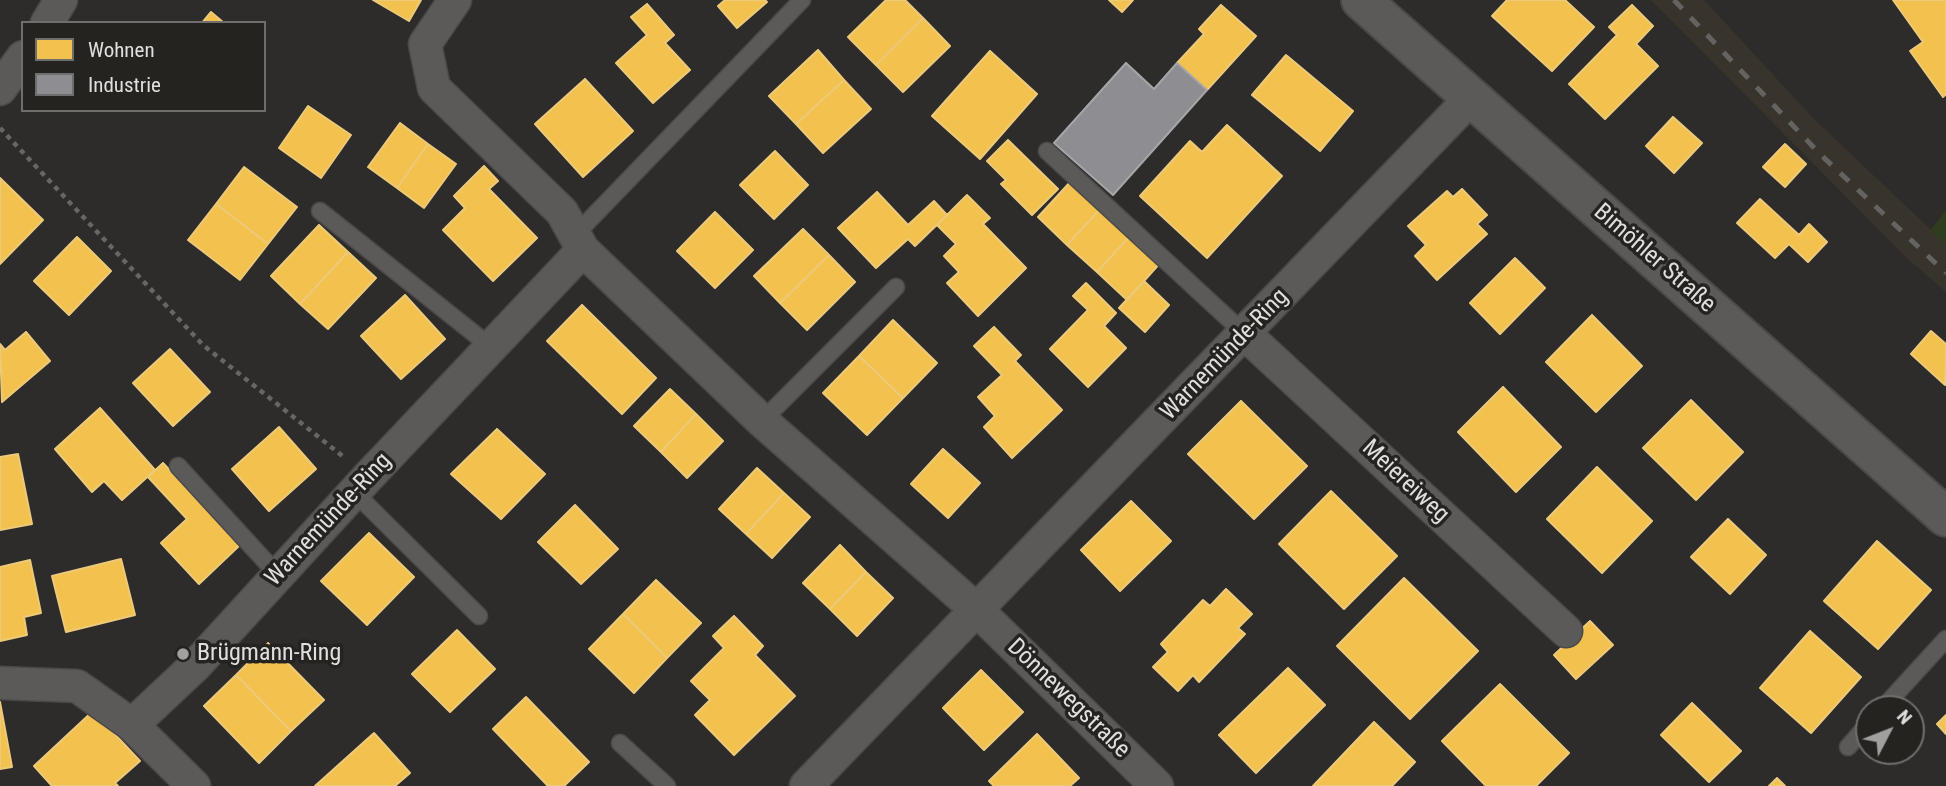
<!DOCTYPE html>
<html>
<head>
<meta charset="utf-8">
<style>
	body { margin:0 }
	#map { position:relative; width:1946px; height:786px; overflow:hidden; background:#2e2c2a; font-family:"Roboto Condensed",sans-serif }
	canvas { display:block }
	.legend { position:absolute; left:21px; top:21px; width:245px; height:91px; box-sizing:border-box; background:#252320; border:2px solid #706e6c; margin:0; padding:9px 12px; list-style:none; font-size:21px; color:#e0dfdd }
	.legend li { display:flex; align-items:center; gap:14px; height:35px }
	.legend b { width:35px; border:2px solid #706e6c }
	.north { position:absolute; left:1855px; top:695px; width:70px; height:70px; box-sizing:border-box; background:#252320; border:2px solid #706e6c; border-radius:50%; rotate:48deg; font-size:19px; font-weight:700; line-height:28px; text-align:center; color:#e0dfdd }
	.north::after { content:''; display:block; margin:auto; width:24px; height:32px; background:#a2a09e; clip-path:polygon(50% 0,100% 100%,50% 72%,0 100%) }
</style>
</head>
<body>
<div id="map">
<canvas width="1946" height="786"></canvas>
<ul class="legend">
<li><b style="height:19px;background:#f2c14e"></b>Wohnen</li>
<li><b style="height:19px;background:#8d8d92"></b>Industrie</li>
</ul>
<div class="north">N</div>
</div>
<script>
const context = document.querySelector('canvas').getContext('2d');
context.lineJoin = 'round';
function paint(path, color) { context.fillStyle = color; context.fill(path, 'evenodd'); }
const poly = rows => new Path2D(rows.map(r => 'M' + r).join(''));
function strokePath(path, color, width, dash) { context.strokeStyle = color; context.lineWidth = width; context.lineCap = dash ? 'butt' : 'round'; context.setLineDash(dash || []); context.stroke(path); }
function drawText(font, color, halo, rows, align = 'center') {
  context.font = font + ' "Roboto Condensed",sans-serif'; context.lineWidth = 7; context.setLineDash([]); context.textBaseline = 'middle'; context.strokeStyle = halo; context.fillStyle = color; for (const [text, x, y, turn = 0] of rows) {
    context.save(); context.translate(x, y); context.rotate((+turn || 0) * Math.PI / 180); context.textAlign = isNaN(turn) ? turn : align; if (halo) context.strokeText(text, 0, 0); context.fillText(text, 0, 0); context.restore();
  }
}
const built = poly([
	[1651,0,1704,0,1814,119,1946,244,1946,292,1909,260]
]);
const green = poly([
	[1946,210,1946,244,1930,231]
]);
const homes = poly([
	[373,0,421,0,409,21,373,0],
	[725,0,765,0,767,2,737,28,718,6,725,0],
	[886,0,905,0,923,18,876,65,848,37,886,0],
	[1109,0,1133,0,1122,12,1109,0],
	[1507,0,1565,0,1594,27,1552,71,1492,16,1507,0],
	[1893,0,1946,0,1946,94,1943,97,1910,51,1923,42,1893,0],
	[647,4,674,35,665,43,690,70,653,103,616,63,647,35,631,17,647,4],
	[1221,5,1256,36,1207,90,1177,63,1204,34,1199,29,1221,5],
	[1632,5,1653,26,1636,44,1658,66,1605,119,1569,84,1617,35,1609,27,1632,5],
	[211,12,224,23,202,23,211,12],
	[923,18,950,46,903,92,876,65,923,18],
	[818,50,844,80,796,124,769,96,818,50],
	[990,51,1037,94,980,159,932,116,990,51],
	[1286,55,1353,111,1320,151,1252,95,1286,55],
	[585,79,633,131,583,177,535,124,585,79],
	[844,80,871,109,823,153,796,124,844,80],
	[308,106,351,135,321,178,279,148,308,106],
	[1673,117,1702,143,1674,173,1646,146,1673,117],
	[400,123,428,144,397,188,368,167,400,123],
	[1227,125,1282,176,1207,258,1140,196,1190,141,1202,152,1227,125],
	[1008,140,1058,189,1032,215,1001,184,1006,180,987,161,1008,140],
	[428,144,456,164,424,208,397,188,428,144],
	[1785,144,1806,164,1785,187,1763,167,1785,144],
	[775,151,808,185,774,219,740,185,775,151],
	[484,166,498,181,489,189,537,238,493,281,443,230,465,208,454,196,484,166],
	[244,167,297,207,268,244,216,204,244,167],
	[0,178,43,220,0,264,0,178],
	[1072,180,1102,207,1067,245,1038,217,1072,180],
	[1462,189,1487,215,1477,224,1487,234,1437,280,1415,256,1426,245,1408,226,1447,191,1453,197,1462,189],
	[877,192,908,225,934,201,947,215,915,246,908,239,876,268,838,228,877,192],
	[967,195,990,218,983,224,1026,268,978,316,947,283,959,272,944,256,956,244,937,225,967,195],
	[1760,199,1799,235,1809,224,1827,242,1808,262,1789,244,1775,258,1737,223,1760,199],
	[216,204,268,244,240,280,188,240,216,204],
	[1102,207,1131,235,1097,272,1067,245,1102,207],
	[715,212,753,250,715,288,677,251,715,212],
	[319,225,348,252,300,304,271,276,319,225],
	[803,229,829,255,780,303,754,276,803,229],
	[1131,235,1161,262,1127,300,1097,272,1131,235],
	[77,237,111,271,69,315,34,281,77,237],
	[348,252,376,278,328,329,300,304,348,252],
	[829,255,855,282,807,330,780,303,829,255],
	[1515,258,1545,288,1500,334,1470,303,1515,258],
	[1144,281,1169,305,1145,332,1119,308,1144,281],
	[1086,283,1116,313,1104,326,1126,348,1088,387,1050,349,1088,310,1073,296,1086,283],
	[405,295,445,339,401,379,361,336,405,295],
	[582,305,656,378,622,414,547,341,582,305],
	[1592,315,1642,366,1596,412,1546,362,1592,315],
	[893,320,937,363,903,398,859,356,893,320],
	[994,327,1021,355,1015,361,1062,410,1012,458,984,427,995,416,978,397,1002,375,974,346,994,327],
	[1931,331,1946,344,1945,385,1911,354,1931,331],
	[26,332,50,361,2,402,0,344,5,350,26,332],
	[170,349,210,392,173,426,133,383,170,349],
	[859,356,903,398,867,435,823,393,859,356],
	[1503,387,1561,447,1516,492,1458,432,1503,387],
	[670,389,696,414,661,452,634,426,670,389],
	[1691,400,1743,452,1696,500,1643,448,1691,400],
	[1241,401,1307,466,1254,519,1188,454,1241,401],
	[100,408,155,470,122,500,104,481,92,492,55,449,100,408],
	[696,414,723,441,687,478,661,452,696,414],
	[279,427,316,469,269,511,232,469,279,427],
	[497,429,545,474,501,519,451,474,497,429],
	[943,449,980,483,948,518,911,484,943,449],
	[18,454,32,524,0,530,0,457,18,454],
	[163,463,240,545,199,584,161,543,187,519,148,477,163,463],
	[1597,467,1652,521,1602,573,1547,519,1597,467],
	[757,468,784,493,746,534,719,509,757,468],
	[1331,491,1397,556,1344,609,1279,544,1331,491],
	[784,493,810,517,772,558,746,534,784,493],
	[1131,501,1171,541,1120,591,1081,550,1131,501],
	[575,505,618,549,581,584,538,542,575,505],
	[1728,519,1766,555,1730,594,1691,557,1728,519],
	[369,533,414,577,367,625,321,581,369,533],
	[1877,541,1931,590,1878,649,1824,601,1877,541],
	[840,545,866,572,830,609,803,583,840,545],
	[121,559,135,615,66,632,52,576,121,559],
	[30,560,41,613,24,617,27,635,0,641,0,567,30,560],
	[866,572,893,598,857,636,830,609,866,572],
	[1404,578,1478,651,1410,719,1337,646,1404,578],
	[656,580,701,623,667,658,623,614,656,580],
	[1226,589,1252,614,1238,628,1245,634,1199,682,1193,675,1178,691,1153,667,1168,652,1161,644,1203,600,1210,606,1226,589],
	[623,614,667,658,634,693,589,649,623,614],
	[734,616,763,646,755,655,795,696,734,755,695,715,710,700,691,681,724,648,713,636,734,616],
	[1590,621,1613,645,1576,679,1554,655,1590,621],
	[457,630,495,669,450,712,412,674,457,630],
	[1810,631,1861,677,1811,733,1760,688,1810,631],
	[268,643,324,700,291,731,236,675,268,643],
	[1288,668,1325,705,1256,773,1219,735,1288,668],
	[981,670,1023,712,984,750,943,708,981,670],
	[236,675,291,731,259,763,204,706,236,675],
	[1500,684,1569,753,1536,786,1486,786,1442,741,1500,684],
	[526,697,589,762,564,786,548,786,493,729,526,697],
	[0,702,12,767,0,769,0,702],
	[1692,703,1741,751,1709,782,1661,735,1692,703],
	[93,711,140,761,115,783,118,786,52,786,34,766,93,711],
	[1946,715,1946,734,1937,724,1946,715],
	[1374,722,1415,762,1392,786,1313,786,1374,722],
	[374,733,410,773,395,786,315,786,374,733],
	[1037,734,1079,778,1070,786,994,786,989,781,1037,734],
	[1777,778,1785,786,1769,786,1777,778]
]);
const industry = poly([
	[1126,63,1154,89,1177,63,1207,90,1113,195,1054,143,1126,63]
]);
const path = poly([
	[0,128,203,345,345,458]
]);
const service = poly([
	[1047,151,1245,334],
	[320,211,491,347],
	[575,235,802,0],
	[762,421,896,287],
	[178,466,278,575],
	[354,492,479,616],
	[1882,709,1946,639],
	[620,743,667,786],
	[1848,747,1869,723]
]);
const minor = poly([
	[455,0,425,44,434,88,562,212,583,250,762,421,978,611,1157,786],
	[47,23,61,0],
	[0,89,23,57],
	[1245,334,1566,631],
	[0,683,77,686,132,725,194,786],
	[132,725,196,665,368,477,583,250],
	[806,786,1471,98]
]);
const tertiary = poly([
	[1361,0,1946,517]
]);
const rail = poly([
	[1674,0,1819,153,1946,273]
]);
const markers = [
	[183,654,7,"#a2a09e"]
];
const streetNames = [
	["Bimöhler Straße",1654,259,41],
	["Warnemünde-Ring",1225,355,-46],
	["Meiereiweg",1405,482,43],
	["Warnemünde-Ring",329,520,-47],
	["Dönnewegstraße",1068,699,44]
];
const poiNames = [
	["Brügmann-Ring",197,654]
];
paint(built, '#38342b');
paint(green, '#2f3c1e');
paint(homes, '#f2c14e');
strokePath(homes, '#edca79', 2);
paint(industry, '#8d8d92');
strokePath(industry, '#a6a6a8', 2);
strokePath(service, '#4a4948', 19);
strokePath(minor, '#4a4948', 35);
strokePath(tertiary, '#4a4948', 42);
strokePath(path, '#676665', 4.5, [5, 5]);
strokePath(service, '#5b5a58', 16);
strokePath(minor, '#5b5a58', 32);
strokePath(tertiary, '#5b5a58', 38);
strokePath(rail, '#646361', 5, [12, 12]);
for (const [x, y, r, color] of markers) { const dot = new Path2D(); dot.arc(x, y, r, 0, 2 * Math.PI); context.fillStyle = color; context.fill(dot); strokePath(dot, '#252320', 2.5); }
drawText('24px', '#e0dfdd', '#252320', streetNames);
drawText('24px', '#e0dfdd', '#252320', poiNames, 'left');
</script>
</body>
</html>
